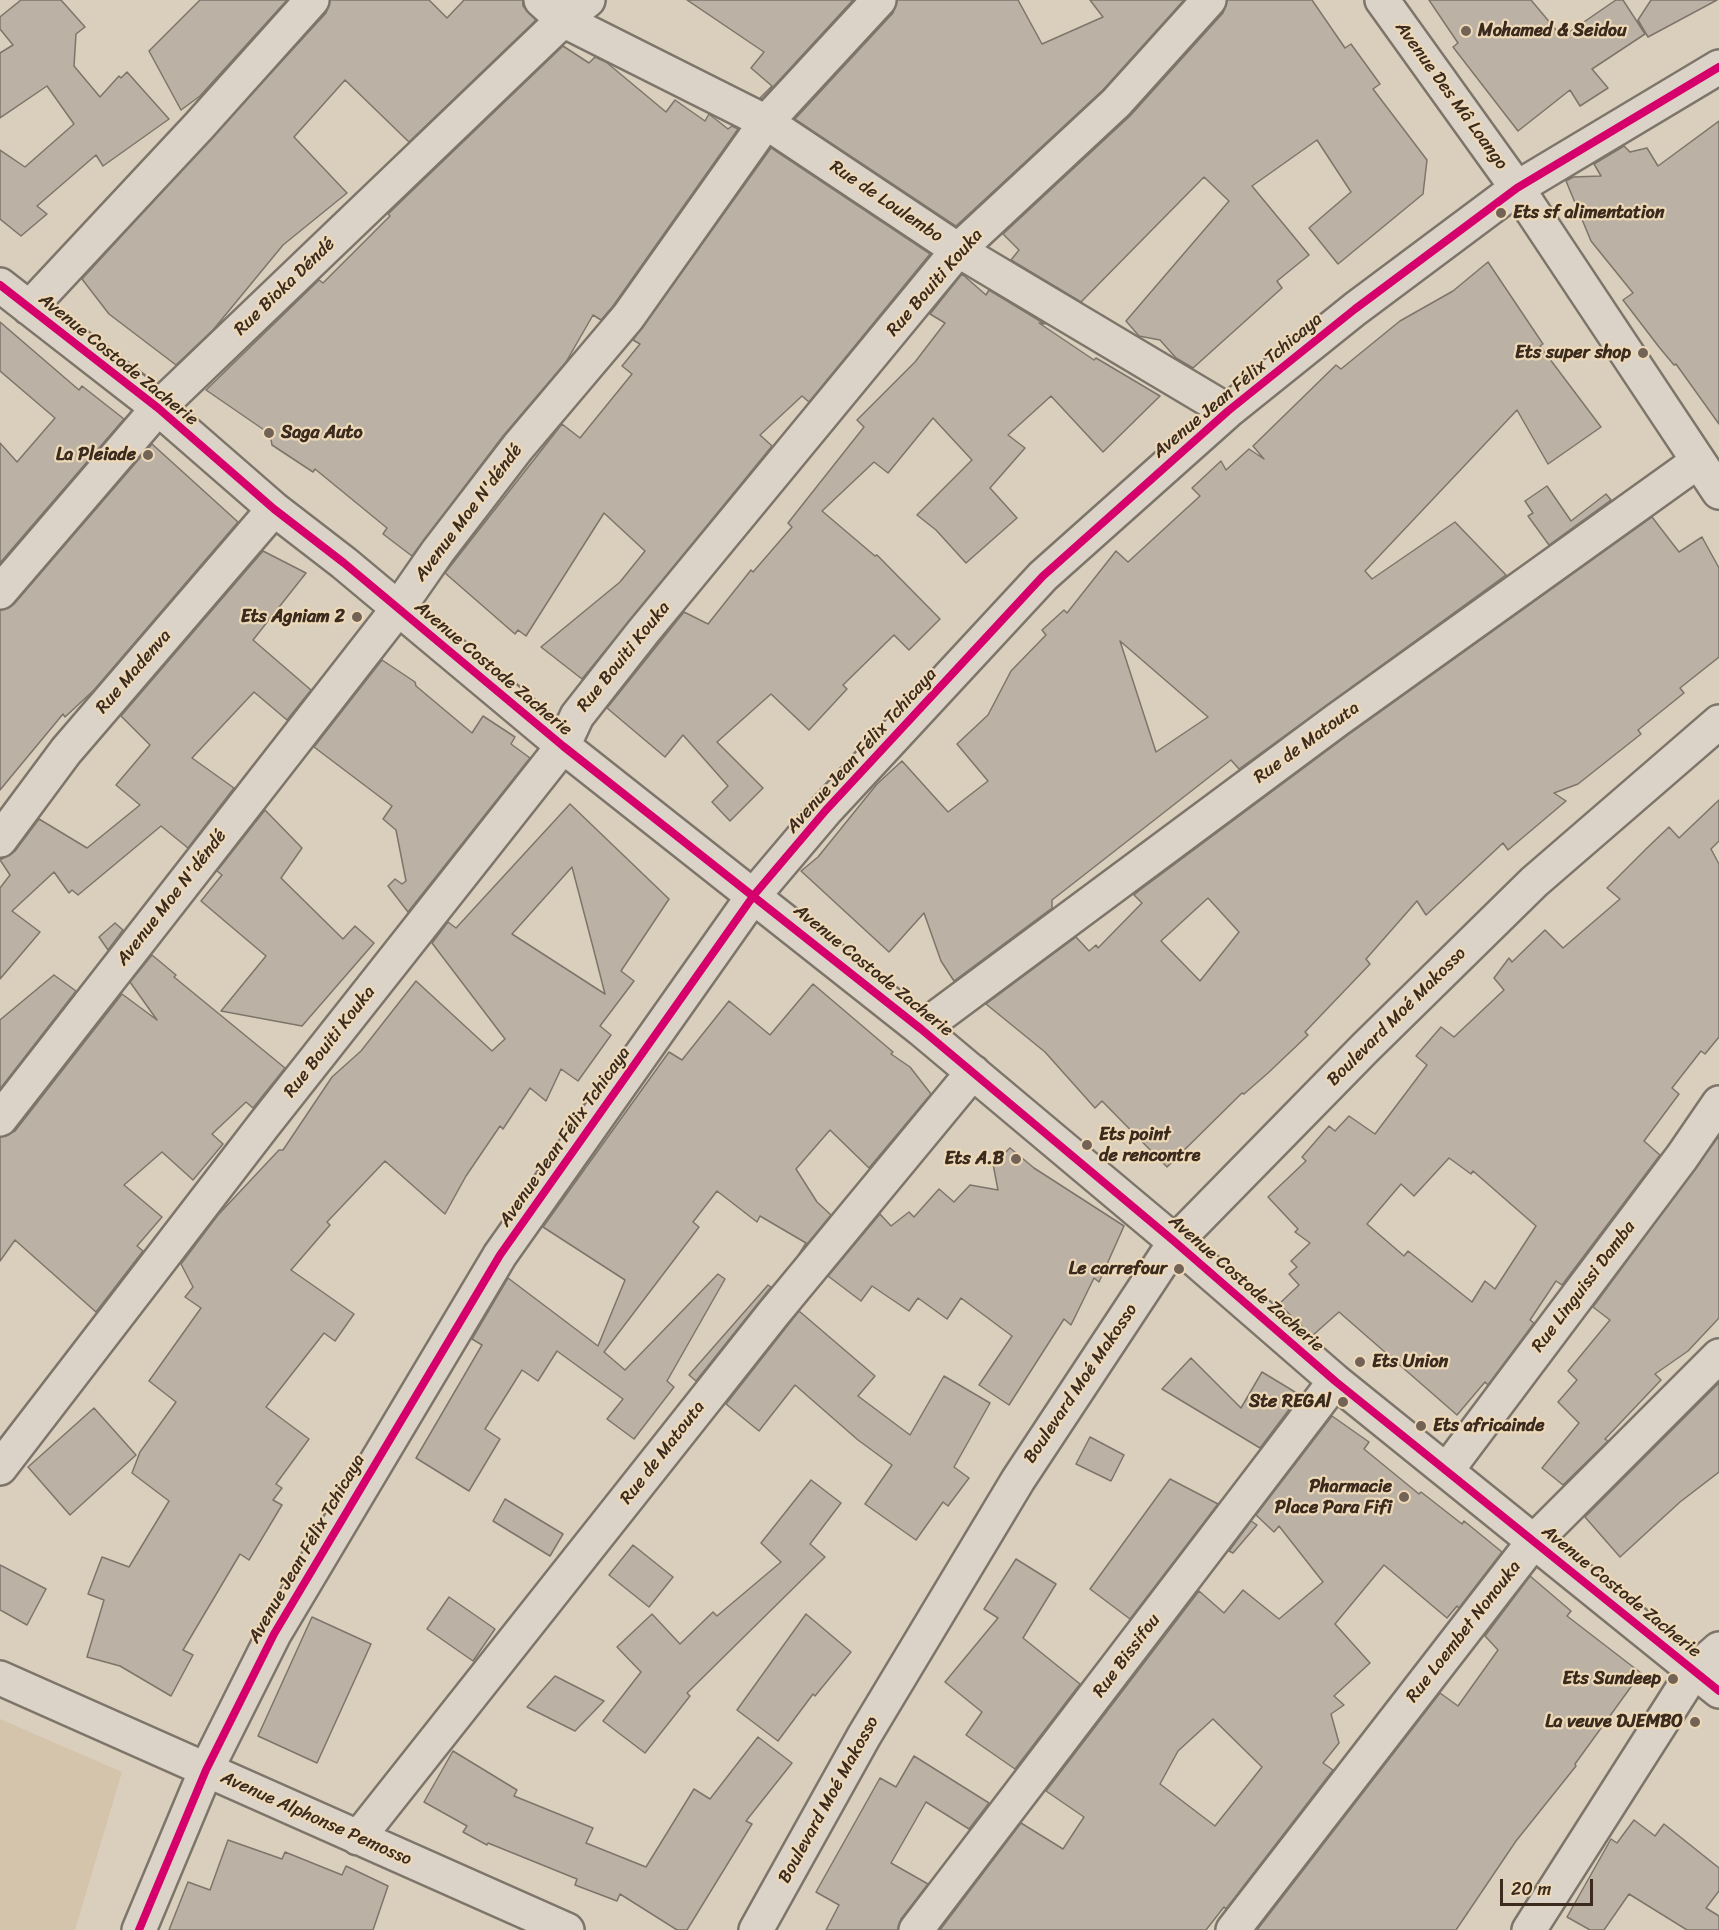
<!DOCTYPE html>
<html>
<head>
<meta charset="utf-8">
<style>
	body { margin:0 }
	#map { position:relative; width:1719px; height:1930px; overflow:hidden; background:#dacebd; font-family:Sriracha,sans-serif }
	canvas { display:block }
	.scale { position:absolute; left:1500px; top:1879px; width:93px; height:27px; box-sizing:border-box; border:3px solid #3b2a1e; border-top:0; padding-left:8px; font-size:18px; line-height:21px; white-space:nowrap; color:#3b2a1e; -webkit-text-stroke:4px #edd8b7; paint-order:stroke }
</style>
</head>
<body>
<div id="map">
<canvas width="1719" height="1930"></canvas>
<div class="scale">20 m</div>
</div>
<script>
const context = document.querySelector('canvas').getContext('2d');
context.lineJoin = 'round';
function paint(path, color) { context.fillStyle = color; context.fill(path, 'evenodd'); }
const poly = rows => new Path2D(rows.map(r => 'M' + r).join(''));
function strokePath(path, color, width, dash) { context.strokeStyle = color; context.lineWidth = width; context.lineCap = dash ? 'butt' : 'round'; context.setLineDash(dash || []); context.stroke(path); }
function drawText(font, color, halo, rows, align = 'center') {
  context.font = font + ' Sriracha,sans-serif'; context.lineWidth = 4.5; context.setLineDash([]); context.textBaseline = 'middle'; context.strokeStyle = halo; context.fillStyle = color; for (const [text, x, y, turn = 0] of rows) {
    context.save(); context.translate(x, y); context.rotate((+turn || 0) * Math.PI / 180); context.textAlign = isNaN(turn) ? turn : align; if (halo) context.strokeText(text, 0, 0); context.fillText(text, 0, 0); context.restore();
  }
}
const built = poly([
	[0,1719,122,1772,75,1930,0,1930]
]);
const building = poly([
	[21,0,61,0,85,27,76,34,74,66,100,97,119,76,121,78,127,72,169,119,103,166,96,155,37,206,47,214,21,236,0,219,0,150,25,167,74,124,47,86,0,118,0,53,13,45,0,29,0,17,21,0],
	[200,0,287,0,200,96,181,110,149,51,200,0],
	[330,0,429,0,447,18,464,0,523,0,523,6,536,20,409,142,345,80,294,137,347,193,283,245,213,330,176,365,109,314,82,279,326,13,330,0],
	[687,0,853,0,762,99,760,98,772,86,751,68,764,52,687,0],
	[897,0,1018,0,1042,44,1103,17,1090,0,1184,0,1103,90,956,226,795,119,893,13,897,0],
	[1227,0,1312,0,1345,48,1351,44,1380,84,1373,89,1427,160,1423,194,1338,264,1309,228,1351,192,1317,140,1252,186,1309,255,1277,281,1282,288,1193,368,1176,358,1160,340,1139,336,1126,321,1229,201,1204,177,1081,302,1011,260,1019,250,1003,234,1130,116,1223,13,1227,0],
	[1429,0,1531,0,1562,37,1616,0,1623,0,1645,34,1592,69,1608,88,1580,106,1570,90,1518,131,1453,47,1458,43,1429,0],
	[1651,0,1717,0,1648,37,1638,20,1651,0],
	[563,46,589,63,595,57,606,62,666,112,675,100,705,121,709,114,728,129,732,126,738,129,613,306,601,320,593,315,566,362,503,436,412,556,383,534,387,528,315,469,313,472,272,445,270,434,206,390,319,280,323,283,390,216,388,214,563,46],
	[1719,121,1719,424,1676,364,1674,365,1659,347,1623,300,1633,293,1591,241,1566,181,1573,177,1601,176,1594,164,1624,146,1630,152,1647,148,1658,166,1719,121],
	[771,148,930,254,809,402,802,396,760,435,772,446,582,679,541,647,620,582,645,551,604,513,526,636,518,630,515,634,445,573,562,424,580,438,632,374,622,366,640,344,633,340,771,148],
	[1488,262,1543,344,1540,346,1601,427,1548,464,1517,410,1365,571,1372,579,1455,522,1506,575,1239,769,1231,760,1052,900,1052,908,954,981,941,961,924,913,889,952,801,871,818,857,877,784,902,761,948,812,988,781,957,744,988,715,1011,671,1046,635,1042,630,1064,610,1067,613,1116,551,1128,562,1200,496,1192,488,1221,461,1226,470,1249,449,1264,459,1253,446,1336,365,1341,369,1400,321,1453,291,1488,262],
	[1120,641,1208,717,1156,752,1120,641],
	[962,274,986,295,989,290,1045,324,1039,323,1094,360,1096,358,1160,396,1103,452,1051,396,1008,435,1025,448,990,488,1017,518,966,563,936,530,917,515,972,460,933,418,888,473,874,462,822,511,875,556,877,555,940,619,909,650,894,635,843,685,847,689,809,730,771,694,717,742,763,788,730,821,712,802,728,786,683,735,665,757,607,708,684,612,708,624,751,570,753,572,792,527,788,523,864,427,857,420,915,362,945,323,930,314,962,274],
	[0,322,79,390,82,386,124,419,0,563,0,443,17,462,55,418,0,371,0,322],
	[152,444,238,522,94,690,65,717,63,714,0,790,0,610,14,604,152,444],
	[1547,486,1571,521,1606,494,1611,500,1549,545,1528,516,1533,513,1525,501,1547,486],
	[1652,517,1679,552,1702,537,1719,568,1719,657,1680,688,1684,693,1638,730,1641,734,1578,784,1554,793,1566,801,1508,850,1503,843,1426,915,1417,901,1366,959,1370,964,1305,1032,1308,1035,1268,1073,1244,1094,1242,1093,1167,1167,1102,1101,1095,1108,1045,1052,986,1004,1076,937,1089,951,1096,945,1098,948,1142,903,1134,895,1140,890,1348,735,1652,517],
	[1208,898,1239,932,1200,981,1161,941,1208,898],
	[263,551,306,573,253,640,311,690,287,720,254,692,192,758,234,788,188,848,161,826,78,895,72,890,69,893,54,872,12,911,40,932,0,979,0,888,10,875,0,860,15,851,39,819,87,848,140,805,116,785,150,745,121,716,263,551],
	[382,660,415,682,416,686,472,733,483,716,515,737,511,744,530,758,408,912,388,886,395,879,402,884,406,881,396,830,383,819,392,806,314,747,382,660],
	[1719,800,1719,841,1711,849,1719,864,1719,1037,1705,1054,1701,1051,1672,1088,1679,1094,1644,1141,1660,1155,1562,1285,1556,1281,1530,1320,1534,1323,1488,1385,1485,1382,1457,1415,1339,1312,1312,1336,1279,1304,1299,1285,1289,1274,1297,1267,1291,1261,1310,1243,1295,1232,1298,1229,1268,1197,1306,1161,1302,1157,1329,1126,1335,1131,1349,1116,1375,1134,1427,1065,1416,1056,1441,1027,1454,1037,1504,990,1494,978,1509,958,1512,962,1545,930,1563,948,1620,899,1607,888,1647,848,1669,827,1679,838,1719,800],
	[1449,1158,1471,1174,1473,1171,1536,1226,1495,1289,1485,1281,1472,1302,1408,1251,1404,1256,1367,1224,1401,1184,1414,1196,1449,1158],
	[570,804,669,899,621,971,634,981,600,1026,611,1035,578,1081,561,1069,546,1101,530,1088,503,1129,500,1126,466,1176,445,1214,385,1161,327,1222,330,1225,291,1270,354,1314,335,1341,324,1333,266,1407,309,1439,276,1484,282,1488,273,1500,282,1505,249,1560,240,1554,183,1650,193,1655,171,1696,120,1666,87,1657,104,1600,88,1594,102,1557,129,1567,169,1501,132,1473,140,1452,176,1402,149,1381,201,1308,185,1297,193,1287,181,1264,218,1215,279,1150,283,1150,332,1077,361,1051,416,981,492,1051,505,1039,432,943,448,922,456,928,570,804],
	[572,867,594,951,605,994,512,934,572,867],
	[265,810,302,848,281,878,343,939,355,926,374,943,302,1026,221,1011,266,956,201,901,222,875,217,871,265,810],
	[115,923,123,930,108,950,99,937,115,923],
	[152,955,176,975,174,977,285,1068,253,1108,246,1102,212,1134,223,1144,193,1180,162,1152,124,1185,162,1217,137,1246,143,1251,96,1312,15,1240,0,1261,0,1137,15,1131,122,994,157,1020,130,982,152,955],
	[54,975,76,991,0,1089,0,1020,54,975],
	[813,984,893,1052,891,1054,910,1067,931,1094,869,1168,830,1130,796,1169,817,1202,831,1215,799,1254,806,1243,760,1216,757,1222,717,1191,693,1222,699,1227,604,1352,625,1370,718,1274,725,1279,667,1381,674,1387,634,1439,607,1419,623,1399,557,1351,538,1381,522,1370,485,1429,500,1439,469,1491,416,1458,482,1345,472,1339,508,1278,598,1346,625,1280,543,1227,669,1052,682,1060,729,1001,770,1035,813,984],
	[1719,1136,1719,1318,1688,1351,1655,1374,1661,1380,1605,1439,1608,1441,1563,1485,1542,1468,1579,1423,1558,1402,1577,1380,1568,1371,1610,1320,1593,1307,1719,1136],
	[1010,1148,1034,1168,1124,1226,1099,1282,1094,1278,1071,1325,1064,1319,1009,1405,979,1385,1012,1336,961,1298,947,1319,918,1298,909,1311,872,1286,861,1301,828,1276,880,1214,891,1226,909,1212,914,1217,939,1189,954,1202,970,1185,998,1190,993,1164,1010,1148],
	[768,1285,771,1287,696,1381,689,1375,768,1285],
	[799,1311,875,1376,858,1396,910,1435,944,1376,990,1403,954,1467,969,1478,948,1506,943,1502,916,1540,865,1504,892,1465,858,1440,795,1385,759,1431,726,1404,799,1311],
	[1191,1358,1241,1408,1262,1372,1300,1395,1260,1448,1162,1389,1191,1358],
	[1719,1383,1719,1472,1680,1502,1620,1557,1585,1517,1719,1383],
	[94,1408,136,1455,70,1515,28,1467,94,1408],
	[1332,1416,1369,1442,1364,1449,1419,1494,1421,1492,1462,1524,1464,1521,1502,1552,1459,1608,1457,1606,1447,1618,1384,1565,1335,1624,1370,1663,1334,1696,1344,1705,1331,1714,1339,1743,1323,1763,1333,1770,1226,1909,1224,1907,1206,1930,940,1930,1021,1823,1063,1849,1084,1817,1046,1791,1199,1591,1224,1613,1243,1590,1279,1619,1323,1582,1279,1526,1274,1532,1256,1515,1332,1416],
	[1213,1719,1262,1767,1215,1826,1160,1784,1178,1751,1213,1719],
	[1090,1437,1124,1455,1111,1481,1076,1464,1090,1437],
	[1170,1479,1218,1504,1130,1619,1090,1589,1170,1479],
	[811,1480,841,1503,810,1544,825,1557,687,1693,690,1696,645,1753,603,1721,641,1672,617,1647,652,1614,680,1644,713,1612,717,1616,781,1562,761,1543,811,1480],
	[505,1499,563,1534,550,1556,493,1521,505,1499],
	[1251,1521,1257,1525,1233,1553,1229,1551,1251,1521],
	[633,1545,673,1577,649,1607,609,1575,633,1545],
	[1016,1559,1056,1584,1023,1638,1080,1684,1015,1769,966,1735,982,1712,945,1682,998,1618,984,1609,1016,1559],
	[0,1565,46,1589,27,1625,0,1610,0,1565],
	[1530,1576,1571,1611,1567,1616,1641,1673,1575,1764,1576,1766,1516,1841,1456,1930,1257,1930,1440,1693,1458,1706,1498,1650,1485,1636,1530,1576],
	[449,1597,495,1629,473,1661,427,1629,449,1597],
	[806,1614,851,1652,815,1696,813,1694,778,1741,737,1710,806,1614],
	[312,1617,371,1644,317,1763,258,1736,312,1617],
	[555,1676,604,1701,575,1731,527,1707,555,1676],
	[758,1737,792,1763,746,1821,752,1824,687,1930,677,1930,620,1894,617,1901,575,1885,577,1879,488,1843,487,1845,463,1832,467,1826,424,1802,453,1751,517,1790,514,1796,593,1828,586,1843,646,1867,694,1789,710,1799,758,1737],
	[914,1756,989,1803,969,1829,926,1802,891,1863,928,1884,901,1919,898,1930,826,1930,839,1905,816,1892,880,1778,896,1787,914,1756],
	[1634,1820,1655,1836,1664,1824,1719,1868,1719,1891,1706,1908,1719,1916,1719,1930,1687,1930,1629,1894,1604,1930,1590,1930,1567,1917,1611,1839,1617,1843,1634,1820],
	[228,1840,282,1859,285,1852,342,1875,346,1866,388,1886,373,1930,169,1930,188,1882,210,1890,228,1840]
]);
const minor = poly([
	[541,0,563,20,766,122,958,250,1228,411],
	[0,285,158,408,274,509,344,563,563,746,921,1029,1175,1242,1335,1381,1719,1691],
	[29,308,199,126,312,0],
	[0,592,158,408,563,20,588,0],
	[0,840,66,751,274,509],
	[921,1029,1337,720,1697,462],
	[0,1119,397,610,438,551,518,447,628,317,766,122,879,0],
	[0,1468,263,1126,563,746,577,716,643,632,958,250,1116,103,1209,0],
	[1447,1470,1682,1157,1719,1103],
	[0,1678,567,1930],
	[358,1838,773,1314,973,1072],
	[139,1930,206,1770,274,1634,500,1255,754,895,826,810,1043,576,1228,411,1355,309,1517,188,1719,67],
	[756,1930,864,1736,1018,1480,1175,1242,1365,1048,1534,882,1719,722],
	[916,1930,1335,1381],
	[1233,1930,1534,1541,1719,1356],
	[1529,1930,1694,1671,1719,1649]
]);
const major = poly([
	[1382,0,1517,188,1719,492]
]);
const cycleway = poly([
	[0,285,158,408,274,509,344,563,563,746,921,1029,1175,1242,1335,1381,1719,1691],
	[139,1930,206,1770,274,1634,500,1255,754,895,826,810,1043,576,1228,411,1355,309,1517,188,1719,67]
]);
const markers = [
	[1466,31,6,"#736356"],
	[1501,213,6,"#736356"],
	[1643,353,6,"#736356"],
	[269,433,6,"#736356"],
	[148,455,6,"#736356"],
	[357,617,6,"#736356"],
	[1087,1145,6,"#736356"],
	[1016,1159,6,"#736356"],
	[1179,1269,6,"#736356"],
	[1360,1362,6,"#736356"],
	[1343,1402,6,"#736356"],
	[1421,1426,6,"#736356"],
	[1404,1497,6,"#736356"],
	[1673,1679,6,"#736356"],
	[1695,1722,6,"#736356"]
];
const poiNames = [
	["Mohamed & Seidou",1478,31,"left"],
	["Ets sf alimentation",1513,213,"left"],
	["Ets super shop",1631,353],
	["Saga Auto",281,433,"left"],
	["La Pleiade",136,455],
	["Ets Agniam 2",345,617],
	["Ets point",1099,1135,"left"],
	["de rencontre",1099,1156,"left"],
	["Ets A.B",1004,1159],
	["Le carrefour",1167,1269],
	["Ets Union",1372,1362,"left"],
	["Ste REGAl",1331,1402],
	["Ets africainde",1433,1426,"left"],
	["Pharmacie",1392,1487],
	["Place Para Fifi",1392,1508],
	["Ets Sundeep",1661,1679],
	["La veuve DJEMBO",1683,1722]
];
const streetNames = [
	["Avenue Des Mâ Loango",1451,96,54],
	["Rue de Loulembo",886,202,34],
	["Rue Bouiti Kouka",935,283,-49],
	["Rue Bioka Déndé",285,287,-44],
	["Avenue Costode Zacherie",118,360,39],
	["Avenue Jean Félix Tchicaya",1238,386,-40],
	["Avenue Moe N'déndé",469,513,-53],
	["Rue Bouiti Kouka",624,657,-51],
	["Avenue Costode Zacherie",493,669,40],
	["Rue Madenva",134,672,-49],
	["Rue de Matouta",1307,743,-36],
	["Avenue Jean Félix Tchicaya",862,751,-48],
	["Avenue Moe N'déndé",172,898,-52],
	["Avenue Costode Zacherie",873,971,39],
	["Boulevard Moé Makosso",1397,1017,-45],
	["Rue Bouiti Kouka",330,1042,-52],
	["Avenue Jean Félix Tchicaya",565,1137,-55],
	["Avenue Costode Zacherie",1246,1284,41],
	["Rue Linguissi Damba",1584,1287,-53],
	["Boulevard Moé Makosso",1081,1384,-56],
	["Rue de Matouta",663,1453,-52],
	["Avenue Jean Félix Tchicaya",307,1549,-60],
	["Avenue Costode Zacherie",1621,1592,39],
	["Rue Loembet Nonouka",1464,1632,-52],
	["Rue Bissifou",1127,1656,-53],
	["Boulevard Moé Makosso",829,1800,-61],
	["Avenue Alphonse Pemosso",316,1819,24]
];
paint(built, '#d5c4ac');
paint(building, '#bbb2a5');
strokePath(building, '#7e756a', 1.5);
strokePath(minor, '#7e756a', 38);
strokePath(major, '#7e756a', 38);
strokePath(minor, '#dbd3c7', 33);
strokePath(major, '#dbd3c7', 33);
strokePath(cycleway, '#d6006c', 8);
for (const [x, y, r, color] of markers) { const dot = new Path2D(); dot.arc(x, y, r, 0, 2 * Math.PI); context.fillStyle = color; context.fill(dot); strokePath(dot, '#edd8b7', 2); }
drawText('bold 18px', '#3b2a1e', '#edd8b7', poiNames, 'right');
drawText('18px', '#3b2a1e', '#edd8b7', streetNames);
</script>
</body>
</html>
